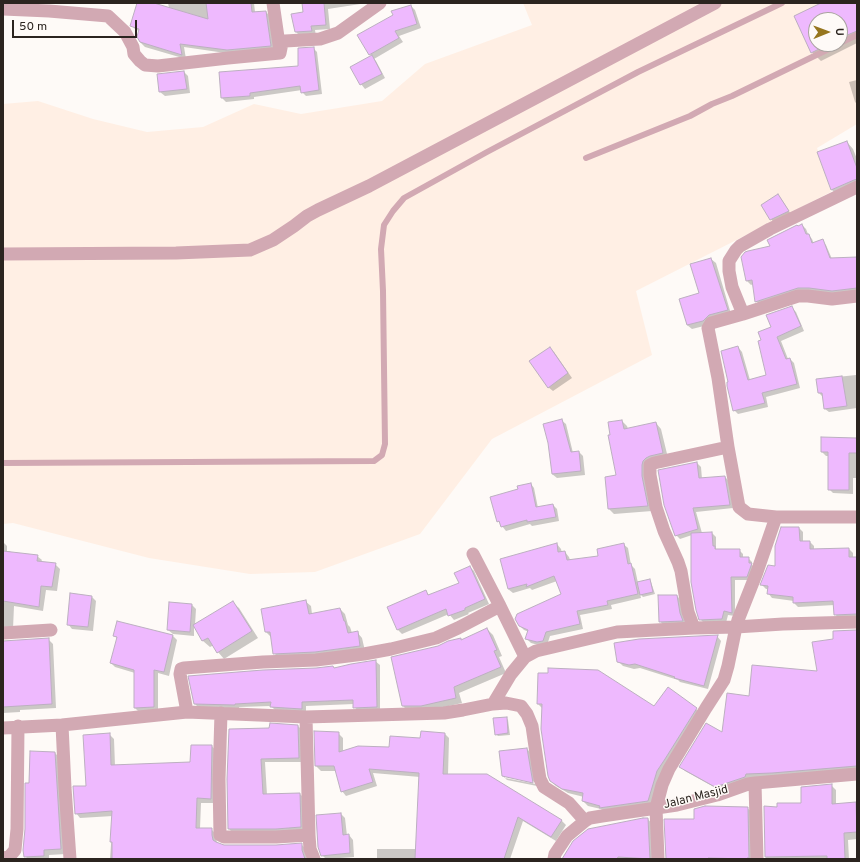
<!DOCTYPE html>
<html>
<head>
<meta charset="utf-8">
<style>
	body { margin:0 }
	#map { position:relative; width:860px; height:862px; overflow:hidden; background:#fefaf7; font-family:Overpass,sans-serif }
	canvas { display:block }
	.frame { position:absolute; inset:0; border:4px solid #2b241f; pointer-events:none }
	.north { position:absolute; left:808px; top:12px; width:40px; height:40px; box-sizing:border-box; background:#fefaf7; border:1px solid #aaa4a1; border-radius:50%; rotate:89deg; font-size:11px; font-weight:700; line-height:16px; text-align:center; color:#2b241f }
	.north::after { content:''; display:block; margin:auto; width:14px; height:18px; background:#96761e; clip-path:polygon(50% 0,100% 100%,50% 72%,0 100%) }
	.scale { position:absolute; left:12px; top:20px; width:125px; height:18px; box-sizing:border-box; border:2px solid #2b241f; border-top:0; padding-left:5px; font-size:12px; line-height:14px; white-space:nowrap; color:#2b241f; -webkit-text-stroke:3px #fefaf7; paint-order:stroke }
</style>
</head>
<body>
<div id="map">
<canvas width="860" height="862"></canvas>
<div class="frame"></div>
<div class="north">U</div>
<div class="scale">50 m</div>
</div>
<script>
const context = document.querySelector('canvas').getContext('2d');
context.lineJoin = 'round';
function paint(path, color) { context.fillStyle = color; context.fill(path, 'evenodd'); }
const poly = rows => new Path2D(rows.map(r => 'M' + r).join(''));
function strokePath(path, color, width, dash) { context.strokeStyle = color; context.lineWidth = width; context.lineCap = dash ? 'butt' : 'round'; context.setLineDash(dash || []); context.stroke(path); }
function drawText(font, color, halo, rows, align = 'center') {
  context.font = font + ' Overpass,sans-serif'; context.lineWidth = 3; context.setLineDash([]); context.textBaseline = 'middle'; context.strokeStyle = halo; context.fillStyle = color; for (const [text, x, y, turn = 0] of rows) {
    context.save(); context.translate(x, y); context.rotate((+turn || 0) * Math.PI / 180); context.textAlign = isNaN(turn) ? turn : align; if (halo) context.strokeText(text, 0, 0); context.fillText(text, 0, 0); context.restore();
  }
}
const built = poly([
	[523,3,857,3,857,124,817,148,831,192,636,291,652,355,492,439,420,534,315,572,250,574,149,558,13,523,3,524,3,104,38,101,93,119,147,132,203,127,254,104,301,114,382,101,425,64,532,25],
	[816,20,840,20,840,44,816,44]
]);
const shadow = poly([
	[138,3,151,3,169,8,168,3,254,3,255,12,266,12,270,16,275,50,232,54,184,47,186,59,145,47,140,42,140,31,136,30,132,26],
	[303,3,367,3,328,9,330,29,315,30,316,36,300,36,296,32,304,12],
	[823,3,857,3,857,43,821,61,812,52,795,16],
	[816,20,840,20,840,44,816,44],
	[411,6,415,10,421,28,399,36,403,42,374,59,376,61,385,78,365,89,361,84,372,56,370,54],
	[313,48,317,52,322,94,306,96,302,92,302,90,254,97,254,99,226,102,222,98,299,67],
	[184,72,188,76,190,93,165,96,160,92,158,75],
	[857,80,857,104,855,102,849,82],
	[847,142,853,149,857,159,857,188,839,197,832,190,818,152],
	[778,195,782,200,792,216,775,224,771,219],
	[802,225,806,229,808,234,812,239,814,244,822,241,826,245,832,259,857,258,857,292,760,305,756,301,753,284,751,285,747,281,771,247,798,227],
	[711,259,716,263,731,314,708,325,692,329,687,325,680,300,700,294],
	[792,308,796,312,804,331,781,341,788,359,790,359,794,363,800,388,766,397,768,407,738,414,734,410,738,347,742,352,750,380,767,376,763,341,772,328],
	[549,348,554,352,572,378,553,391,548,387],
	[856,375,857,408,829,412,825,409,823,396,822,396,819,393,837,377],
	[561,420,566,424,573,453,579,452,583,456,585,475,557,478,552,474],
	[622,421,627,426,628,429,656,423,661,429,668,458,652,463,652,511,614,514,609,509,606,477,617,476],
	[857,439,857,478,853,478,853,494,833,493,829,489,829,456,826,456,822,452],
	[697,463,701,467,702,479,725,477,729,481,733,508,696,512,702,533,712,533,716,537,716,549,718,550,739,550,743,554,743,558,748,558,752,562,752,565,755,568,750,580,735,580,735,616,728,615,726,623,704,623,700,619,692,535,680,539,676,535],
	[531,484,534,488,538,508,553,505,557,509,559,521,532,526,530,524,506,531,498,521,519,490],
	[799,528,803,532,803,542,810,542,814,546,814,550,849,549,853,553,853,558,857,558,857,618,839,619,835,614,835,605,798,607,794,603,794,601,772,598,768,593,768,589,766,589,762,585,776,567],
	[3,542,7,546,7,551,10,551,11,553,37,556,42,560,41,562,55,564,60,569,57,591,46,590,43,611,14,606,13,629,3,631],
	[557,544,561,549,562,553,565,552,569,557,570,560,600,557,623,544,628,548,631,565,635,569,638,583,649,580,651,582,655,594,643,597,640,594,641,598,611,605,612,609,580,615,583,629,550,636,547,645,542,646,531,643,526,638,529,632,524,630,520,626,563,595,557,581,532,590,530,588,513,593,508,589],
	[470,567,474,571,489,604,468,613,469,614,454,620,449,614,402,634,398,630,388,607,425,591,429,595,460,584],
	[677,596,681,600,686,625,664,626,660,621],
	[92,597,96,601,93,631,72,629,68,624],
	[305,601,311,606,312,614,340,609,345,614,348,625,350,627,352,633,357,632,362,638,365,651,279,658,274,653,271,637,266,632],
	[232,602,239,608,258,638,224,659,218,652,214,645,210,647,203,641,194,626,194,636,173,634,168,630,192,605,196,609,195,625],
	[117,622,173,636,177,640,169,676,158,673,158,711,139,712,135,708,135,673,115,667,111,663,118,639,114,635],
	[487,629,493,635,502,656,499,657,506,673,459,693,462,703,427,711,409,712,403,706,462,641],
	[857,631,857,770,721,791,685,771,681,767,722,733,750,697,818,672,834,639],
	[717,636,721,641,708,689,680,682,678,680,640,668,634,669,623,666,618,661],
	[48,639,53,644,56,708,20,710,20,712,3,713,3,642],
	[375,661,380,665,380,711,359,711,354,707,354,704,306,706,306,713,276,711,271,706,239,707,239,709,199,708,195,704,316,669,334,669],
	[538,704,696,709,701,714,653,806,605,813,601,809,588,806,583,801,584,797,568,793,556,786,551,781,543,709],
	[506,718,508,720,510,735,498,736,496,734],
	[298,726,302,730,303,762,265,762,267,795,300,794,304,798,304,831,233,833,229,829,270,729],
	[338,733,343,738,343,751,390,749,421,739,445,734,449,738,448,775,561,820,566,825,556,841,523,821,510,859,377,859,377,849,416,849,420,777,373,773,377,786,346,796,342,791,336,771,321,771,316,766],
	[109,734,114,739,115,766,191,762,212,746,216,751,216,803,201,803,200,829,211,829,216,834,217,844,223,846,276,846,301,844,306,849,307,859,110,859,113,816,80,818,76,813],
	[527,749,531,753,536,782,505,776,505,778,536,784,537,786,507,780,503,776],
	[55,753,60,758,66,854,49,855,49,859,28,859,25,856,30,784],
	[831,785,836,790,836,804,857,803,857,839,848,840,849,859,766,859,765,807,778,808,802,804],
	[747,808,752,812,753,859,667,859,695,820],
	[341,814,345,818,347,836,349,835,353,840,354,857,326,859,322,855],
	[648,819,652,824,654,859,569,859]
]);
const building = poly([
	[137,3,154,3,208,19,206,3,251,3,252,12,266,11,271,46,227,50,180,44,182,55,140,42,137,37,139,29,130,26,137,3],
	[302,3,324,3,326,25,311,26,312,31,295,32,291,14,303,12,302,3],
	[821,3,857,3,857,31,840,38,840,20,816,20,816,44,829,44,811,53,794,16,821,3],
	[411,5,417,24,395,31,399,38,369,55,357,35,393,15,391,11,411,5],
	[314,47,319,90,301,93,300,86,250,93,250,96,221,98,219,72,298,66,298,48,314,47],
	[372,55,382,74,360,85,350,67,372,55],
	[184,71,187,89,159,92,157,74,184,71],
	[847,141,857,168,857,179,854,180,831,190,817,152,847,141],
	[778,194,789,211,770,220,761,205,778,194],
	[802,224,806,234,809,234,812,243,823,239,830,258,857,257,857,288,832,291,809,288,798,288,755,302,752,280,746,281,741,257,745,252,748,251,770,246,767,240,797,225,798,226,802,224],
	[711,258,728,310,709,315,703,321,687,325,679,299,699,293,690,264,711,258],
	[792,306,801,326,777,337,786,359,790,358,797,384,762,393,765,403,733,411,727,386,727,382,728,382,721,351,738,346,748,380,766,375,758,341,761,340,758,332,771,327,766,315,792,306],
	[550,347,568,373,548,388,529,361,550,347],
	[842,376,847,406,824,409,822,393,818,393,816,379,842,376],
	[562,419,571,452,579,451,581,471,552,474,548,443,543,424,562,419],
	[622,420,624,429,656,422,663,453,650,456,646,458,643,461,642,465,642,476,648,506,608,509,605,477,616,475,608,435,610,435,608,422,622,420],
	[821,437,857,438,857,453,849,453,849,490,828,490,828,452,821,452,821,437],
	[697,462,699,478,725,476,730,505,693,508,698,529,675,536,664,505,658,470,697,462],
	[531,483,536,507,553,504,556,517,527,522,527,520,501,527,499,521,497,522,490,497,518,489,517,486,531,483],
	[781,527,799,527,800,541,810,541,810,549,849,548,849,557,857,557,857,614,834,615,833,601,793,603,793,597,767,594,768,586,760,585,768,565,775,566,775,546,781,527],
	[712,532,713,546,715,546,715,549,740,549,740,557,749,557,749,563,752,563,747,577,731,577,732,613,724,611,722,619,699,620,696,610,691,582,691,533,712,532],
	[557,543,558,552,565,551,567,560,598,556,597,549,624,543,628,564,631,563,638,594,607,601,608,605,577,611,580,624,546,632,543,641,537,642,525,639,528,630,519,626,515,619,517,614,561,594,554,576,526,587,527,584,508,589,500,559,557,543],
	[3,551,38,555,37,561,56,563,52,587,41,586,39,607,3,601,3,551],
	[470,566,485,599,465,608,465,610,448,616,446,609,397,630,387,607,426,590,428,595,459,583,454,573,470,566],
	[650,579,653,592,640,595,637,582,650,579],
	[70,593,92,596,88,627,67,625,70,593],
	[658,595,677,595,680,613,683,621,659,622,658,595],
	[306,600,309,614,340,608,344,621,345,621,348,633,358,631,360,646,315,652,273,654,270,632,265,632,261,609,306,600],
	[233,601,252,631,217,653,208,638,202,641,193,625,233,601],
	[169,602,192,604,190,632,167,630,169,602],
	[117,621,173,635,164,672,154,670,154,707,134,708,134,670,110,663,117,637,113,636,117,621],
	[487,628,497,650,494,651,501,667,454,687,456,698,421,706,402,706,391,657,438,646,448,641,461,638,461,640,487,628],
	[857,630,857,766,772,773,746,774,745,777,715,787,679,767,706,723,722,732,727,693,749,696,752,665,817,671,812,642,833,639,833,631,857,630],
	[718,635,704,686,674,678,675,677,635,664,629,665,617,662,614,643,639,639,718,635],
	[49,638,52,704,3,707,3,641,49,638],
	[376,660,377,707,353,708,353,700,302,702,302,709,270,707,271,702,235,704,235,705,194,704,188,676,263,670,316,668,333,666,334,668,351,664,376,660],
	[548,668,598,670,654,706,668,687,697,708,665,759,657,771,648,801,599,808,600,806,582,801,583,793,562,789,550,781,548,776,541,729,542,704,537,704,538,673,548,673,548,668],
	[507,717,508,733,495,735,493,718,507,717],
	[270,723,298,725,299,758,261,759,263,794,300,793,301,827,276,829,228,829,227,779,229,729,269,728,270,723],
	[314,731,339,732,339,752,358,746,389,747,390,736,420,738,421,731,445,733,443,774,487,774,562,820,551,837,518,817,504,859,415,859,419,773,369,769,373,782,341,792,334,766,315,766,314,731],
	[110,733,111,765,190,762,191,745,212,745,211,799,197,798,196,828,212,828,212,835,213,840,216,842,224,845,276,845,302,843,302,850,305,859,112,859,112,842,110,842,112,811,75,814,73,786,86,786,83,735,110,733],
	[527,748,533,783,502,776,499,751,527,748],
	[30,751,55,752,61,849,44,850,44,856,24,857,23,850,25,829,25,783,29,783,30,751],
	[832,784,832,804,856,802,857,832,844,833,845,859,827,859,827,856,765,857,764,806,777,807,777,803,801,803,801,787,832,784],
	[705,806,748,807,749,858,747,858,747,859,708,858,708,859,666,859,664,819,694,819,694,809,705,806],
	[341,813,343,835,349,834,350,853,321,856,318,847,316,815,341,813],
	[643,818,648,818,650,859,618,857,617,859,562,859,573,841,588,829,643,818]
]);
const service = poly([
	[840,43,857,35],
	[586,158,690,116,712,104,732,96,839,44],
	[3,463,374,461,382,455,385,444,383,291,381,249,384,225,393,211,404,198,487,152,638,72,782,3]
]);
const minor = poly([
	[273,3,280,51],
	[3,9,49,11,108,16,125,32,133,47,134,54,140,61,145,65,158,66,228,58,280,53,282,43,285,41,320,39,338,33,380,3],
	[857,187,770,229,740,246,736,250,729,261,729,271,732,287,743,314,711,323,708,328,718,378,728,447,739,507,748,514,776,517,857,517],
	[3,254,176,253,250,250,273,240,294,226,307,216,318,210,369,186,715,3],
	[743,314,798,296,808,296,832,299,857,296],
	[473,554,500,606,525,657],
	[694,628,688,612,681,571,678,562,664,531,656,507,650,475,650,465,654,463,728,447],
	[3,633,51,630],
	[493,704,511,674,525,657,536,651,617,632,694,628,736,627,783,624,857,622],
	[187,712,185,701,180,674,181,669,184,668,263,662,316,660,364,654,391,649,436,638,458,628,500,606],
	[221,713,219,779,220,835,224,837,276,837,309,835],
	[306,717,309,835,310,849,314,859],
	[62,725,65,788,70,859],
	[3,728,62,725,187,712,306,717,444,713,463,710,493,704,506,703,521,706,527,714,532,726,538,767,540,779,544,787,569,803,585,821],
	[755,783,757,859],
	[3,858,9,857,15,850,17,829,18,726],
	[554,859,555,854,567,836,585,821,590,818,602,816,677,805,717,795,748,784,755,783,857,774],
	[658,859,656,808,662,785,669,769,706,708,724,680,728,666,736,627,738,620,757,572,776,517]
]);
const streetNames = [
	["Jalan Masjid",696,798,-14]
];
paint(built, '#ffefe4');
paint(shadow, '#0003');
paint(building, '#eeb9fe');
strokePath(building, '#bcafc0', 1);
strokePath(service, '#d2a9b3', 6);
strokePath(minor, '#d2a9b3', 13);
drawText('12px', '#2b241f', '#fefaf7', streetNames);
</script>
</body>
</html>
